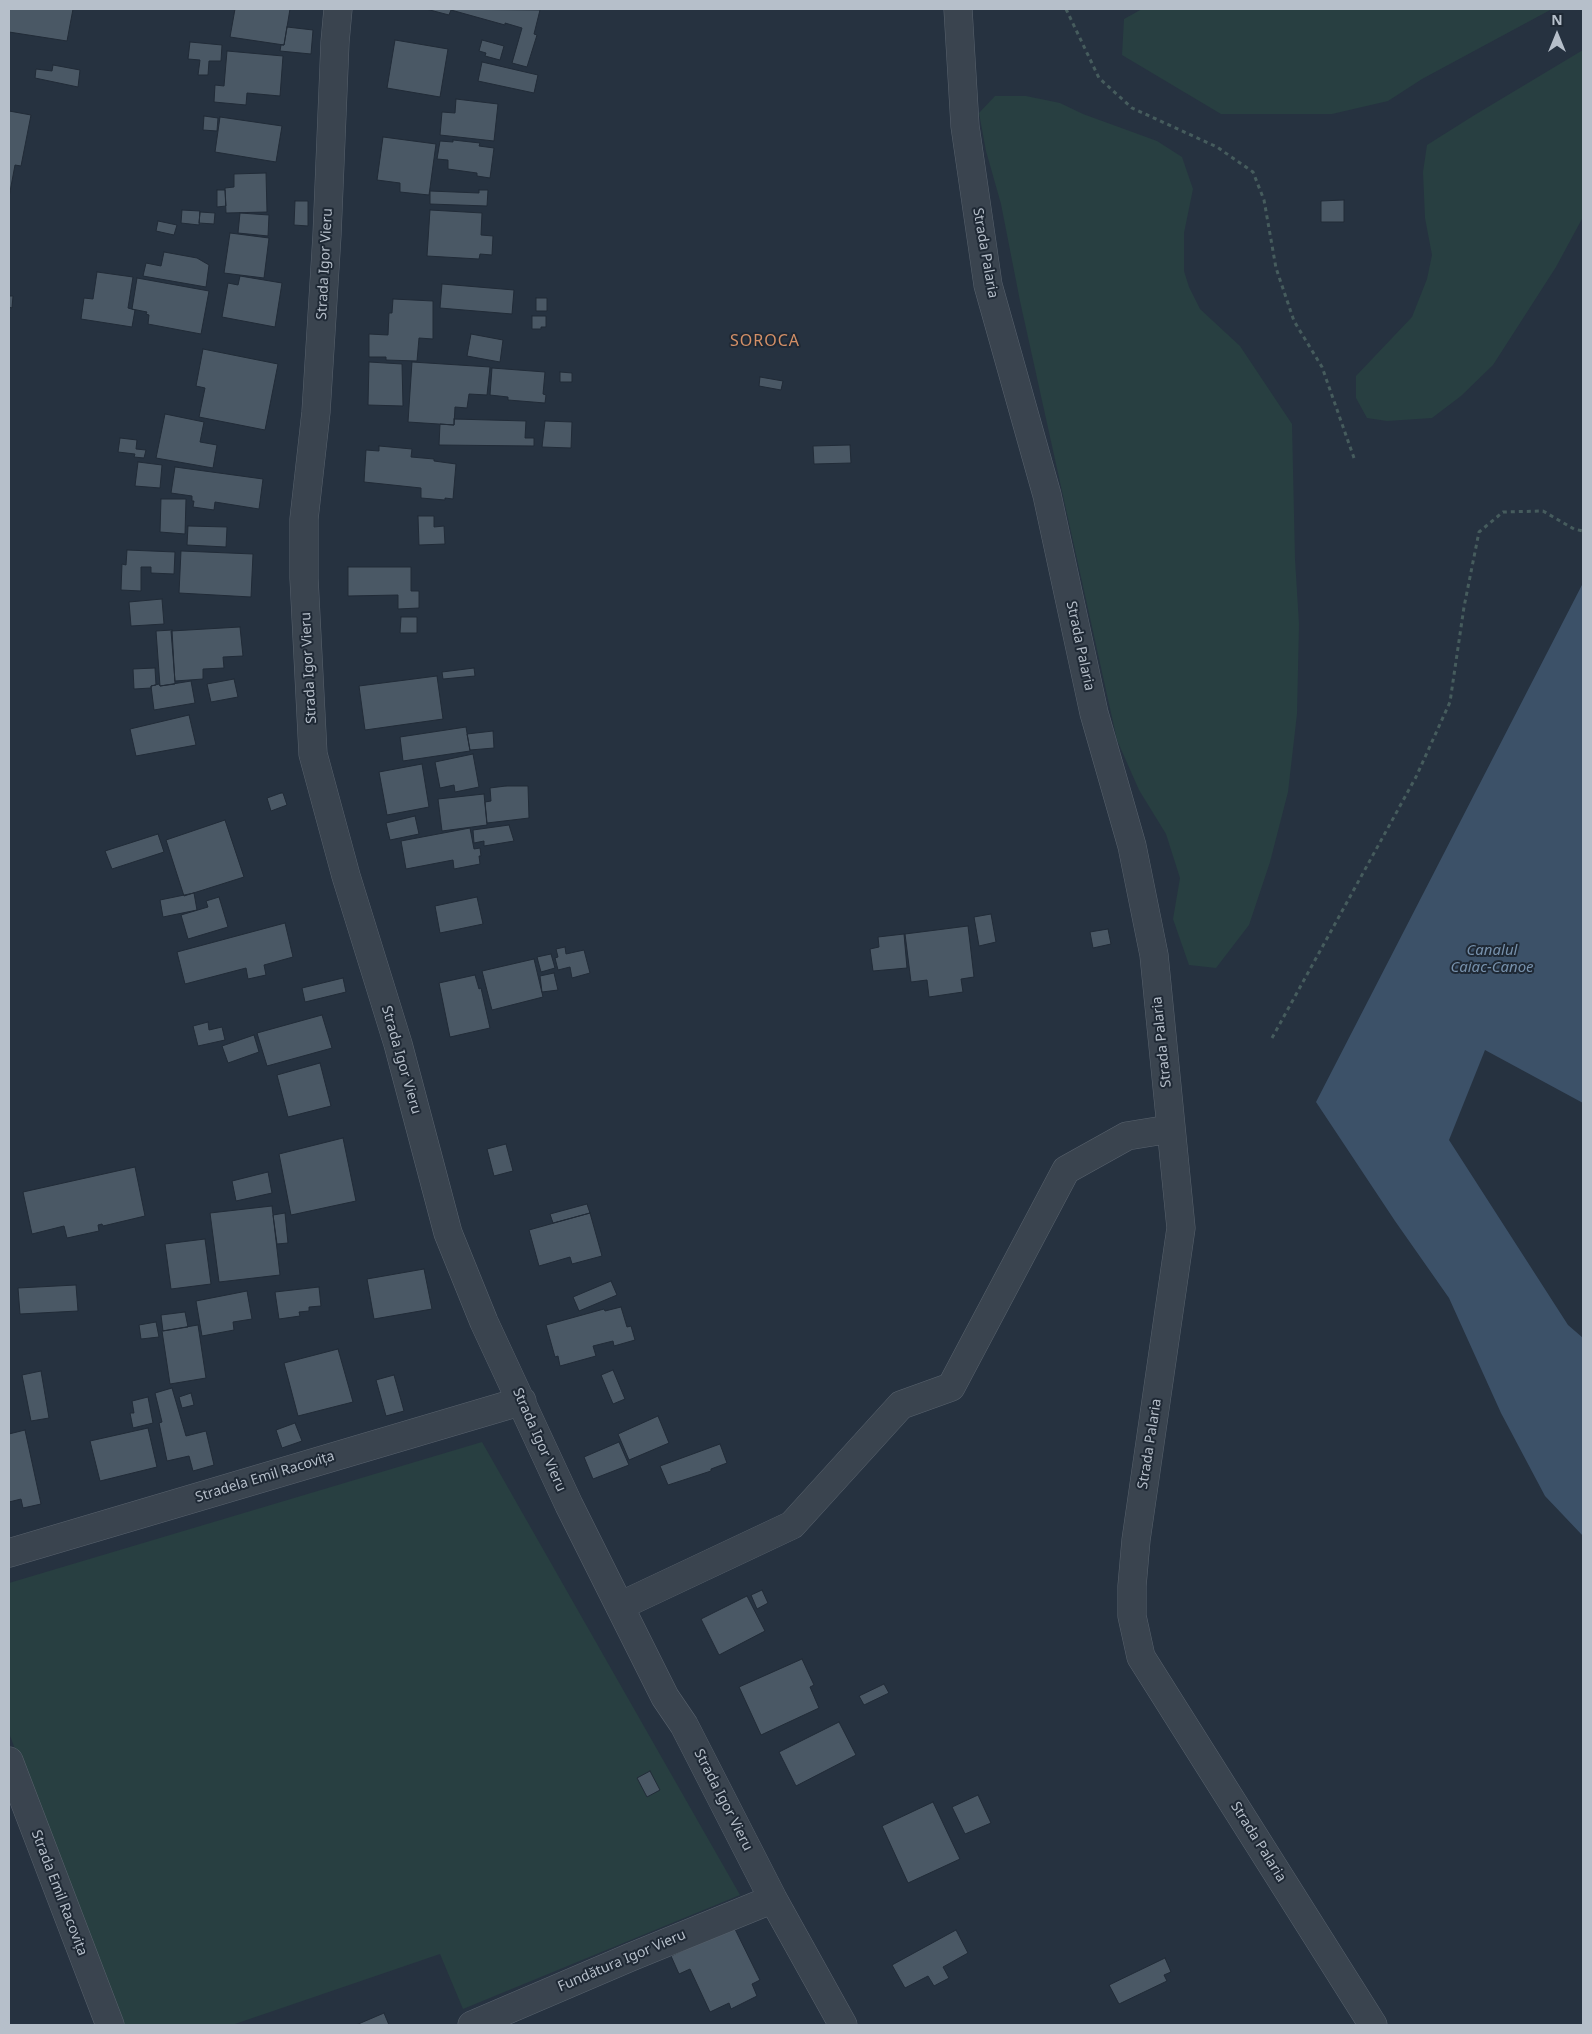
<!DOCTYPE html>
<html>
<head>
<meta charset="utf-8">
<style>
	body { margin:0 }
	#map { position:relative; width:1592px; height:2034px; overflow:hidden; background:#263240; font-family:"Noto Sans",sans-serif }
	canvas { display:block }
	.frame { position:absolute; inset:0; border:10px solid #b6bfca; pointer-events:none }
	.north { position:absolute; left:1532px; top:10px; width:50px; height:50px; -webkit-text-stroke:4px #1f2935; paint-order:stroke; rotate:0deg; font-size:14px; font-weight:700; line-height:20px; text-align:center; color:#b6bfca }
	.north::after { content:''; display:block; margin:auto; width:18px; height:22px; background:#b6bfca; clip-path:polygon(50% 0,100% 100%,50% 72%,0 100%) }
</style>
</head>
<body>
<div id="map">
<canvas width="1592" height="2034"></canvas>
<div class="frame"></div>
<div class="north">N</div>
</div>
<script>
const context = document.querySelector('canvas').getContext('2d');
context.lineJoin = 'round';
function paint(path, color) { context.fillStyle = color; context.fill(path, 'evenodd'); }
const poly = rows => new Path2D(rows.map(r => 'M' + r).join(''));
function strokePath(path, color, width, dash) { context.strokeStyle = color; context.lineWidth = width; context.lineCap = dash ? 'butt' : 'round'; context.setLineDash(dash || []); context.stroke(path); }
function drawText(font, color, halo, rows, align = 'center') {
  context.font = font + ' "Noto Sans",sans-serif'; context.lineWidth = 4; context.setLineDash([]); context.textBaseline = 'middle'; context.strokeStyle = halo; context.fillStyle = color; for (const [text, x, y, turn = 0] of rows) {
    context.save(); context.translate(x, y); context.rotate((+turn || 0) * Math.PI / 180); context.textAlign = isNaN(turn) ? turn : align; if (halo) context.strokeText(text, 0, 0); context.fillText(text, 0, 0); context.restore();
  }
}
const green = poly([
	[1142,9,1552,9,1422,79,1388,101,1332,114,1221,114,1122,55,1124,19],
	[1583,50,1583,217,1556,267,1493,365,1461,396,1432,418,1387,421,1367,418,1356,398,1356,376,1412,317,1427,279,1432,255,1425,218,1423,172,1427,145,1473,116],
	[995,96,1026,96,1060,103,1083,114,1157,141,1182,157,1193,189,1184,233,1184,271,1189,287,1200,309,1240,346,1292,424,1295,559,1299,624,1297,714,1288,792,1270,862,1249,925,1216,968,1189,965,1173,919,1180,878,1166,834,1139,790,1117,740,1020,301,1001,204,986,151,979,113],
	[482,1442,740,1895,463,2009,440,1954,232,2025,119,2025,9,1733,9,1583]
]);
const water = poly([
	[1583,583,1583,1103,1485,1050,1449,1140,1568,1325,1583,1338,1583,1536,1545,1496,1501,1413,1449,1298,1395,1221,1316,1102]
]);
const building = poly([
	[9,9,73,9,67,41,9,32,9,9],
	[235,9,290,9,284,45,230,37,235,9],
	[426,9,540,10,534,34,537,35,527,67,512,63,522,28,505,23,505,25,451,10,449,15,426,9],
	[287,27,313,30,311,54,280,51,281,45,284,45,287,27],
	[395,40,448,49,440,97,387,88,395,40],
	[482,40,504,46,500,60,485,56,486,53,479,51,482,40],
	[190,42,222,45,221,61,209,61,208,75,198,75,200,60,188,59,190,42],
	[227,51,283,56,280,96,247,93,246,105,214,102,215,85,224,86,227,51],
	[482,62,538,75,534,93,478,81,482,62],
	[53,65,80,70,78,87,35,78,36,69,52,71,53,65],
	[456,99,498,104,494,141,440,135,442,112,455,113,456,99],
	[9,111,31,115,21,166,15,165,9,197,9,111],
	[204,116,218,118,217,131,203,130,204,116],
	[220,117,282,126,276,162,215,152,220,117],
	[383,137,436,144,429,195,400,192,400,183,377,180,383,137],
	[453,140,480,143,479,146,494,148,490,178,477,176,477,173,448,169,448,160,437,159,440,141,453,142,453,140],
	[266,173,267,212,226,213,225,188,234,187,234,174,266,173],
	[217,190,225,190,226,206,217,207,217,190],
	[479,190,488,190,487,206,430,204,430,191,479,193,479,190],
	[1344,200,1344,222,1321,222,1321,201,1344,200],
	[295,201,308,201,308,226,294,225,295,201],
	[182,210,200,211,199,225,181,223,182,210],
	[430,210,482,213,481,235,493,236,492,255,480,254,479,259,427,256,430,210],
	[200,212,215,213,214,224,199,223,200,212],
	[240,213,269,215,268,236,238,233,240,213],
	[158,221,177,225,174,235,156,231,158,221],
	[230,233,269,238,264,278,224,273,230,233],
	[164,252,197,258,209,265,206,287,143,276,146,263,161,266,164,252],
	[97,272,133,277,128,308,135,310,132,327,81,319,84,298,93,299,97,272],
	[240,276,282,283,275,327,222,317,228,283,238,285,240,276],
	[137,278,209,291,201,334,148,324,149,315,146,314,147,312,132,309,137,278],
	[442,284,514,290,512,314,440,308,442,284],
	[9,296,13,296,12,308,9,307,9,296],
	[536,298,547,298,547,311,536,311,536,298],
	[393,299,433,301,433,339,419,338,417,361,386,360,386,357,369,357,369,334,388,335,389,313,392,313,393,299],
	[532,316,546,316,546,327,541,327,541,329,532,329,532,316],
	[471,334,503,340,500,362,467,356,471,334],
	[203,349,278,364,265,430,199,417,205,388,196,386,203,349],
	[369,362,402,364,403,406,368,405,369,362],
	[412,362,490,367,487,395,469,394,467,408,455,407,454,425,408,422,412,362],
	[492,368,545,372,543,394,546,395,545,403,508,400,508,397,490,395,492,368],
	[560,372,572,373,572,382,560,382,560,372],
	[760,377,783,381,781,390,759,386,760,377],
	[165,414,204,422,200,442,217,445,213,468,156,458,165,414],
	[454,419,526,421,525,438,534,438,534,446,439,445,440,424,454,425,454,419],
	[545,421,572,422,571,448,542,447,545,421],
	[120,438,137,440,136,449,146,450,144,458,134,457,135,454,118,452,120,438],
	[850,445,851,463,814,464,813,446,850,445],
	[379,446,412,449,411,457,434,459,434,461,456,464,453,499,445,498,445,500,421,498,421,488,364,482,366,450,379,451,379,446],
	[138,462,162,465,160,488,135,486,138,462],
	[175,467,263,479,259,509,215,502,214,510,193,507,194,501,192,501,192,496,171,493,175,467],
	[161,499,186,499,185,534,160,532,161,499],
	[418,516,434,516,434,527,444,526,445,544,419,545,418,516],
	[188,526,227,527,226,547,187,545,188,526],
	[127,550,175,552,174,574,151,573,151,567,141,567,141,591,121,590,122,564,126,565,127,550],
	[181,551,253,554,251,597,179,593,181,551],
	[348,567,411,567,411,591,419,591,419,608,398,609,398,595,348,596,348,567],
	[162,599,164,624,131,626,129,602,162,599],
	[401,617,417,617,417,633,400,633,401,617],
	[240,627,243,656,223,657,224,668,203,669,203,679,175,681,171,631,240,627],
	[172,630,175,684,160,686,156,631,172,630],
	[155,668,156,685,151,686,151,688,134,689,133,669,155,668],
	[474,668,475,676,443,679,442,672,474,668],
	[437,676,443,719,365,730,359,686,437,676],
	[234,679,238,697,211,702,207,684,234,679],
	[191,681,195,703,154,710,151,686,159,684,160,686,191,681],
	[189,715,196,745,136,756,130,729,189,715],
	[466,727,470,751,403,761,400,737,466,727],
	[493,731,494,748,470,750,467,734,493,731],
	[473,754,479,787,455,792,454,785,440,788,435,762,473,754],
	[422,764,429,807,387,815,379,772,422,764],
	[506,786,528,786,529,818,487,823,485,802,491,801,490,788,506,786],
	[281,793,283,793,287,805,271,811,267,798,281,793],
	[484,794,487,825,442,831,438,799,484,794],
	[415,816,419,834,390,840,386,823,415,816],
	[225,820,244,877,184,896,166,840,225,820],
	[509,825,514,841,484,846,484,841,474,843,473,830,509,825],
	[470,828,474,849,480,848,481,856,479,856,480,864,454,869,453,860,406,869,401,841,470,828],
	[158,834,164,852,112,869,105,851,158,834],
	[194,893,197,910,163,917,160,900,194,893],
	[219,897,228,927,188,939,181,915,208,907,206,901,219,897],
	[477,897,483,924,440,933,435,906,477,897],
	[991,914,996,942,979,946,974,917,991,914],
	[285,923,293,957,264,965,266,975,248,979,246,968,185,984,177,952,285,923],
	[968,926,974,977,961,979,963,992,929,997,927,980,911,982,905,934,968,926],
	[1108,929,1111,944,1093,948,1090,932,1108,929],
	[904,934,907,968,873,971,870,949,879,947,878,937,904,934],
	[565,947,566,954,584,950,590,973,572,978,570,967,558,970,555,958,558,957,556,949,565,947],
	[551,954,555,968,541,972,537,957,551,954],
	[534,959,543,997,492,1010,482,971,534,959],
	[554,973,558,990,542,992,540,976,554,973],
	[475,975,479,989,481,988,490,1028,450,1037,439,983,475,975],
	[343,978,346,992,305,1002,302,988,343,978],
	[322,1015,332,1048,267,1066,257,1033,322,1015],
	[208,1022,209,1030,222,1027,225,1040,198,1046,193,1026,208,1022],
	[254,1035,259,1052,228,1063,222,1046,254,1035],
	[320,1063,331,1106,288,1117,277,1075,320,1063],
	[343,1138,356,1201,291,1215,279,1154,343,1138],
	[506,1144,513,1171,494,1176,487,1149,506,1144],
	[135,1167,145,1216,103,1226,102,1224,98,1225,99,1231,67,1238,64,1226,32,1234,23,1192,135,1167],
	[268,1172,272,1193,236,1201,232,1181,268,1172],
	[587,1204,590,1213,553,1223,550,1214,587,1204],
	[272,1206,280,1275,219,1282,210,1213,272,1206],
	[285,1213,288,1243,277,1244,273,1215,285,1213],
	[590,1213,602,1256,572,1264,570,1257,539,1266,529,1230,590,1213],
	[205,1239,211,1284,171,1289,165,1244,205,1239],
	[424,1269,432,1309,374,1319,367,1279,424,1269],
	[611,1281,617,1295,579,1311,573,1297,611,1281],
	[76,1285,78,1311,20,1314,18,1288,76,1285],
	[319,1287,321,1306,309,1307,309,1311,299,1312,300,1316,279,1319,275,1292,319,1287],
	[247,1291,252,1319,233,1322,234,1330,202,1336,196,1301,247,1291],
	[621,1307,627,1327,631,1326,635,1340,614,1346,613,1341,593,1346,596,1356,560,1366,558,1356,555,1357,546,1325,604,1309,605,1311,621,1307],
	[185,1312,188,1327,163,1331,161,1315,185,1312],
	[156,1322,159,1337,141,1339,139,1325,156,1322],
	[198,1325,206,1378,170,1384,162,1331,198,1325],
	[338,1349,353,1402,298,1416,284,1363,338,1349],
	[613,1370,625,1399,613,1404,601,1375,613,1370],
	[41,1371,49,1418,31,1421,22,1375,41,1371],
	[394,1375,404,1411,386,1416,376,1380,394,1375],
	[172,1388,186,1436,206,1431,214,1465,193,1471,189,1456,167,1461,159,1423,162,1422,155,1393,172,1388],
	[191,1393,194,1405,182,1408,179,1397,191,1393],
	[148,1397,153,1423,133,1428,130,1413,134,1413,132,1401,148,1397],
	[658,1416,669,1443,629,1460,618,1434,658,1416],
	[295,1423,302,1441,282,1448,276,1430,295,1423],
	[148,1428,157,1467,100,1481,90,1441,148,1428],
	[25,1430,41,1504,23,1508,21,1499,9,1502,9,1434,25,1430],
	[619,1442,629,1465,593,1479,584,1457,619,1442],
	[720,1444,727,1463,711,1469,711,1471,668,1485,660,1466,720,1444],
	[762,1590,768,1603,757,1609,751,1595,762,1590],
	[747,1596,765,1631,719,1655,701,1619,747,1596],
	[802,1659,814,1685,810,1687,819,1708,761,1735,739,1687,802,1659],
	[884,1684,889,1693,864,1705,859,1696,884,1684],
	[839,1722,856,1755,796,1786,779,1752,839,1722],
	[650,1771,660,1790,647,1797,637,1778,650,1771],
	[978,1795,991,1823,965,1834,952,1807,978,1795],
	[933,1802,960,1859,908,1883,882,1826,933,1802],
	[734,1927,760,1980,752,1984,757,1996,731,2009,729,2003,710,2012,690,1969,679,1974,671,1956,734,1927],
	[956,1930,968,1953,943,1967,949,1978,934,1986,928,1976,905,1988,892,1965,956,1930],
	[1165,1958,1171,1972,1164,1975,1167,1981,1119,2004,1109,1985,1165,1958],
	[384,2013,389,2025,356,2025,384,2013]
]);
const path = poly([
	[1066,9,1099,78,1132,108,1217,147,1253,172,1264,200,1276,268,1294,321,1322,367,1354,458],
	[1272,1038,1416,777,1450,702,1464,607,1479,532,1503,512,1543,511,1574,529,1583,531]
]);
const street = poly([
	[338,9,335,42,327,235,316,412,304,519,304,578,313,754,346,876,398,1044,448,1233,484,1322,569,1505,665,1697,684,1725,773,1899,843,2025],
	[958,9,965,126,988,285,1047,495,1094,713,1132,846,1154,955,1181,1228,1136,1540,1132,1586,1132,1616,1141,1657,1373,2025],
	[9,1553,522,1401],
	[620,1606,792,1525,901,1405,951,1387,1066,1170,1127,1136,1170,1129],
	[9,1761,110,2025],
	[472,2025,631,1957,773,1899]
]);
const streetNames = [
	["Strada Palaria",985,253,80],
	["Strada Igor Vieru",325,264,-87],
	["Strada Palaria",1080,646,78],
	["Strada Igor Vieru",309,668,-93],
	["Strada Palaria",1162,1042,-96],
	["Strada Igor Vieru",401,1060,74],
	["Strada Igor Vieru",539,1440,66],
	["Strada Palaria",1150,1444,-81],
	["Stradela Emil Racovița",265,1477,-17],
	["Strada Igor Vieru",723,1800,63],
	["Strada Palaria",1258,1842,58],
	["Strada Emil Racovița",59,1893,69],
	["Fundătura Igor Vieru",622,1961,-23]
];
const waterNames = [
	["Canalul",1492,951],
	["Caiac-Canoe",1492,968]
];
const quarterNames = [
	["SOROCA",765,341]
];
paint(green, '#283f41');
paint(water, '#3c5168');
paint(building, '#4a5865');
strokePath(building, '#212b37', 1);
strokePath(street, '#58626d', 29);
strokePath(path, '#465c5d', 3, [4, 4]);
strokePath(street, '#3a444f', 28);
drawText('14px', '#b6bfca', '#1f2935', streetNames);
drawText('italic 15px', '#7791ac', '#1f2935', waterNames);
context.letterSpacing = '1px';
drawText('16px', '#d49067', '#1f2935', quarterNames);
context.letterSpacing = '0px';
</script>
</body>
</html>
